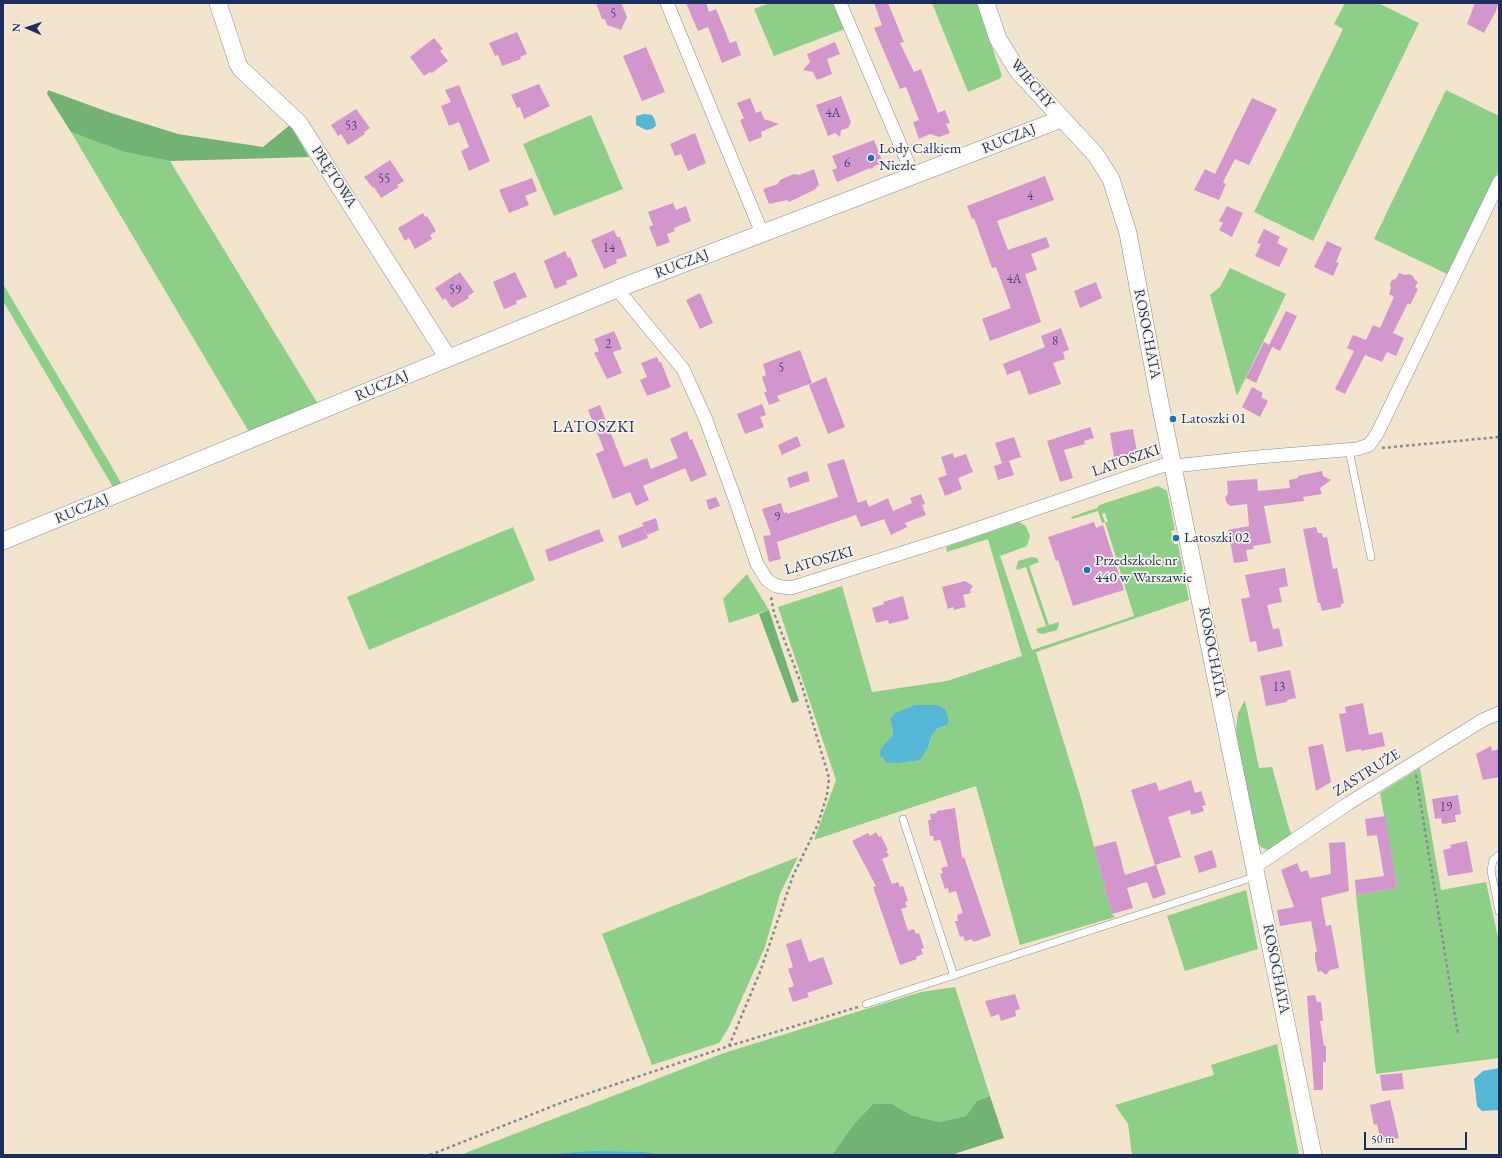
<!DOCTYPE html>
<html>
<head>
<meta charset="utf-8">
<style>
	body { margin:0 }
	#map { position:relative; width:1502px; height:1158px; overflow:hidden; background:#f3e4cd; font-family:"EB Garamond",serif }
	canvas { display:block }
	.frame { position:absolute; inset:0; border:4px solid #1b2f5e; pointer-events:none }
	.north { position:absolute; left:8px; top:8px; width:40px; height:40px; -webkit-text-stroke:3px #f7f3e8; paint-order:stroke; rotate:272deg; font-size:11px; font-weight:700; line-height:16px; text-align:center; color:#1b2f5e }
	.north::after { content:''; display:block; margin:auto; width:14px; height:18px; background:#1b2f5e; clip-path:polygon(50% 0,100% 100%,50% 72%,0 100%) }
	.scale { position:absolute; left:1364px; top:1132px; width:103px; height:18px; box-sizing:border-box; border:2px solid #1b2f5e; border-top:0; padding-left:5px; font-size:12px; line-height:14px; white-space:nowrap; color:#1b2f5e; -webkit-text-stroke:3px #f7f3e8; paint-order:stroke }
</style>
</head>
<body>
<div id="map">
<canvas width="1502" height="1158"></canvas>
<div class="frame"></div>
<div class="north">N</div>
<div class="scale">50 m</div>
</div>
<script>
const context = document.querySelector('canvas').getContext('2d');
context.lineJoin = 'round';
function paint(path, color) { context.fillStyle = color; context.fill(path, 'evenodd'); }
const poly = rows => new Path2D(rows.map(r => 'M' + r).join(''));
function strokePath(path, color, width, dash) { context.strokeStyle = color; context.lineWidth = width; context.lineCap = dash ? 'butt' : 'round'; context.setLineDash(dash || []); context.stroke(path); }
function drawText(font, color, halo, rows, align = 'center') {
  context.font = font + ' "EB Garamond",serif'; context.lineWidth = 3.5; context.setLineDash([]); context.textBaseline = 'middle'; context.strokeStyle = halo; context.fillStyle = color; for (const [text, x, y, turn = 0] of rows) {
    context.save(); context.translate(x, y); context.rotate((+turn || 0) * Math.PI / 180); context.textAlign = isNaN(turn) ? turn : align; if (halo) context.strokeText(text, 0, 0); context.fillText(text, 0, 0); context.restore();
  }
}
const green = poly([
	[770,3,834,3,845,29,774,56,754,9],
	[932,3,977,3,1002,76,999,79,968,92],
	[1345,3,1378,3,1419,23,1313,241,1254,212,1343,29,1334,24],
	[1446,90,1499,116,1499,170,1447,274,1374,239],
	[591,115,623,189,554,216,523,144],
	[71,132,124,152,170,161,318,404,249,432],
	[1230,268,1286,294,1237,396,1210,295,1220,287],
	[3,284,112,467,121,483,113,487,3,301],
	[1158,486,1167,491,1175,530,1171,531,1174,544,1178,544,1189,600,1036,652,1081,798,1112,914,1115,917,1020,945,976,786,814,840,836,780,778,607,842,586,872,692,947,681,1022,656,988,539,947,552,946,547,1014,524,1014,522,1019,522,1026,526,1030,536,1027,546,1000,556,1032,650,1134,616,1105,522,1108,522,1105,513,1102,514,1105,522,1102,523,1098,511,1072,519,1071,517,1097,508,1099,505],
	[890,719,946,726,937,729,932,735,928,747,882,759,881,748,892,736,893,731],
	[513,527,535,580,369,650,347,597],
	[1032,557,1037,558,1039,562,1029,566,1049,625,1059,622,1059,624,1057,630,1043,634,1038,633,1036,629,1046,626,1026,567,1017,570,1016,568,1018,561],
	[747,574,769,610,729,623,723,599],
	[1245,700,1259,768,1272,767,1289,828,1293,838,1272,852,1261,847,1256,840,1238,745,1236,729,1238,713],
	[1420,768,1441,890,1486,882,1499,942,1499,1058,1376,1074,1356,895,1397,888,1380,793],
	[798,857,780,894,765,947,729,1027,719,1043,652,1065,602,934],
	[1246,890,1258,949,1185,971,1167,916],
	[955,987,990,1096,977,1101,966,1116,939,1122,911,1115,892,1104,873,1104,854,1124,832,1155,460,1155,724,1053,921,992],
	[1277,1044,1299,1155,1132,1155,1128,1124,1115,1105,1214,1075,1211,1065]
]);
const forest = poly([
	[48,90,111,113,178,134,263,147,290,125,309,157,170,161,124,152,71,132,47,94],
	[769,610,799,701,792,703,759,614],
	[990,1096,1004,1138,951,1155,832,1155,854,1124,873,1104,892,1104,911,1115,939,1122,966,1116,977,1101]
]);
const water = poly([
	[644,114,652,115,655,120,656,126,652,129,646,130,636,125,636,116],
	[915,705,937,705,945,709,949,721,947,725,937,729,932,735,928,747,920,760,897,763,886,762,880,755,881,748,892,736,893,731,890,719,895,713],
	[1499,1068,1499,1110,1482,1111,1477,1106,1474,1079,1483,1071],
	[592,1151,643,1152,661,1155,541,1155]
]);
const building = poly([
	[596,3,621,3,627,17,621,30,607,25,605,19,602,19],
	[686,3,706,3,709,12,716,9,730,43,736,41,741,55,722,63,708,27,698,31],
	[874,3,888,3,904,42,900,43,911,66,914,72,921,69,938,113,945,110,950,123,946,124,950,133,939,137,930,134,919,139,913,122,919,120,906,87,900,89,874,28,882,25],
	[1475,3,1499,3,1496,9,1497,9,1484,33,1467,24],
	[517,32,527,54,520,57,521,59,502,66,498,55,495,56,489,43],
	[434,38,443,49,440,51,448,61,432,73,430,72,424,76,410,57],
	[835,42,840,54,827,59,832,74,817,80,813,72,803,70,810,62,807,54],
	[646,47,665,92,642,101,623,56],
	[539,84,550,106,524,119,520,107,517,108,511,95],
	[459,85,490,161,469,171,461,151,469,147,459,122,449,126,441,106,451,102,445,90],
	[841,96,851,122,848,128,841,130,840,137,835,133,828,136,816,105],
	[750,98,756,113,761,111,764,119,779,124,761,132,762,137,749,142,740,120,744,118,737,103],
	[1252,98,1277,109,1249,165,1235,159,1223,182,1226,184,1219,200,1194,190,1205,169,1215,174],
	[356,109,370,128,364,132,365,134,348,145,341,134,338,136,331,125],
	[695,133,706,163,688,171,681,154,675,156,670,144],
	[874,140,883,163,874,166,872,169,870,168,837,182,832,170,837,168,832,156],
	[390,160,404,181,397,185,399,187,381,198,374,187,373,188,364,177],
	[814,169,819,185,814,190,789,202,787,200,769,204,763,189,778,184,780,180,794,174,799,175],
	[1045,176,1054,200,997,221,1008,250,1046,237,1050,247,1031,254,1037,270,1025,274,1041,322,990,341,982,319,1011,308,996,267,992,268,974,218,972,219,967,206],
	[532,178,537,191,525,196,529,205,509,213,499,190],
	[673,203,676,210,686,206,691,221,674,228,675,231,667,234,670,242,657,247,649,227,653,225,648,212],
	[1227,206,1243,213,1232,237,1219,230,1223,223,1219,221],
	[423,213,425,217,427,216,436,231,430,235,432,239,415,249,409,238,405,241,398,228],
	[1264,229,1280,237,1277,243,1288,249,1279,267,1255,256,1261,244,1257,243],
	[614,230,617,237,620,237,627,256,616,260,617,263,604,269,591,240],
	[1327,241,1342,248,1336,262,1339,263,1333,276,1314,267],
	[565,251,568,258,570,257,578,276,566,281,567,284,555,289,544,261],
	[460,272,474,292,468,296,469,298,452,308,445,298,443,300,435,288],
	[515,272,527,297,516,301,517,304,504,309,493,282],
	[1399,273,1405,275,1409,274,1413,276,1415,280,1418,282,1415,287,1418,289,1410,305,1408,303,1393,333,1404,338,1396,356,1387,352,1382,362,1365,355,1345,394,1335,389,1354,351,1347,348,1353,335,1366,340,1373,325,1380,328,1394,297,1389,294,1391,288,1390,284,1392,280,1396,279],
	[1096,282,1102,298,1080,308,1074,291],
	[700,293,713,323,700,329,686,300],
	[1286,311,1297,316,1280,351,1272,347,1256,383,1246,378,1264,342,1269,345],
	[1061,328,1069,350,1063,352,1065,359,1053,363,1061,384,1029,395,1020,370,1007,375,1003,364,1045,347,1041,336],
	[614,331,622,349,613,352,622,373,607,379,594,353,599,351,594,339],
	[800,350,812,383,777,396,780,401,769,405,764,392,767,392,762,377,766,375,763,364],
	[657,357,659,362,661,362,671,387,647,396,640,380,647,377,641,363],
	[826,377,845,427,828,434,809,385],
	[1252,387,1263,393,1261,397,1268,401,1260,417,1242,407],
	[762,404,766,415,760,417,764,427,745,434,737,414],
	[600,405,624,467,647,458,651,469,678,458,670,439,687,431,690,440,692,439,707,475,691,482,685,468,643,486,649,500,636,506,630,492,613,499,596,454,604,450,588,410],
	[1090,427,1094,438,1084,441,1085,444,1064,450,1073,478,1060,482,1047,441],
	[1133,429,1137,453,1114,457,1110,433],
	[797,436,801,446,782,455,778,445],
	[1014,437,1021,457,1002,463,995,443],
	[953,453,954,458,966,454,973,472,958,478,962,489,945,496,938,478,947,475,941,457],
	[844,459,858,503,866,500,869,507,888,498,893,511,912,503,910,498,921,494,925,504,922,505,926,515,905,523,907,527,891,535,884,519,861,527,856,515,777,542,781,559,769,562,763,536,771,535,762,509,781,503,784,513,787,512,787,514,838,497,827,464],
	[1009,461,1014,475,998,480,994,466],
	[807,471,810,481,790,488,787,478],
	[1322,471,1323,476,1331,480,1320,488,1322,494,1303,497,1304,501,1264,506,1271,543,1253,546,1254,549,1246,550,1248,561,1234,563,1228,530,1249,526,1247,504,1230,506,1226,502,1225,497,1228,494,1227,481,1257,479,1258,491,1290,488,1289,480,1298,478,1298,476],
	[716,497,720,506,709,510,706,500],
	[656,518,659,530,647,535,642,523],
	[1094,522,1096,528,1103,525,1124,590,1073,606,1058,560,1056,561,1048,537],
	[643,526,648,538,622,548,618,536],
	[1316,527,1318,533,1322,533,1323,538,1327,537,1333,569,1337,568,1344,603,1341,604,1341,607,1322,611,1320,603,1318,603,1303,529],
	[599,529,604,541,549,562,545,550],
	[1285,568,1288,586,1279,588,1282,602,1267,605,1273,629,1279,628,1283,646,1258,652,1256,641,1250,642,1241,599,1250,597,1245,575],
	[965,581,973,586,970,590,971,593,963,595,966,607,954,610,953,607,948,609,942,587],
	[903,596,909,619,889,624,888,620,876,623,872,608,884,604,883,602],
	[1290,670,1296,698,1287,700,1287,702,1266,706,1260,676],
	[1363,703,1369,735,1382,732,1385,746,1361,751,1361,749,1346,752,1339,714,1346,713,1345,707],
	[1323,744,1331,782,1316,791,1308,747],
	[1491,746,1492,751,1499,749,1499,777,1483,780,1476,754],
	[1191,780,1195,793,1201,791,1206,805,1202,806,1204,811,1191,815,1190,810,1168,817,1181,857,1155,865,1131,790,1156,782,1159,791],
	[1458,795,1461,814,1455,815,1456,822,1442,824,1441,818,1435,819,1432,799],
	[955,808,962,858,964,857,991,936,973,942,972,939,965,941,963,936,960,937,955,921,958,921,957,915,963,913,956,891,949,893,948,888,945,889,940,874,943,873,941,868,948,866,940,840,934,841,933,836,930,836,928,820,931,820,930,814,937,813,937,811],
	[1385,816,1397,888,1356,895,1355,880,1384,876,1377,835,1367,836,1365,819],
	[876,832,879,837,881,836,888,850,886,851,889,856,882,859,892,884,898,882,900,887,903,886,908,901,905,902,907,907,901,909,908,931,914,929,916,934,919,933,924,948,921,949,923,954,916,957,917,959,900,965,873,887,876,886,852,841,868,833,870,836],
	[1116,841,1125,875,1156,865,1166,894,1153,899,1147,882,1127,888,1133,908,1112,914,1094,847],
	[1467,841,1473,872,1448,876,1443,850,1451,848,1450,845],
	[1345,842,1349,891,1321,898,1326,926,1331,925,1339,968,1330,970,1326,975,1321,971,1318,972,1315,960,1315,952,1317,952,1311,921,1280,926,1277,910,1294,907,1281,870,1297,863,1301,872,1307,870,1310,878,1331,874,1329,843],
	[1212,850,1217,867,1199,873,1194,856],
	[801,939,809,962,823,957,833,984,807,993,809,997,793,1002,788,988,794,986,788,969,793,967,786,944],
	[1015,994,1020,1009,1015,1011,1016,1016,1001,1021,999,1014,991,1017,985,1001],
	[1315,995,1317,1002,1321,1002,1323,1021,1320,1021,1324,1046,1326,1046,1326,1062,1323,1062,1323,1090,1314,1090,1307,996],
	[1402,1073,1404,1089,1382,1091,1380,1075],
	[1390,1100,1399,1138,1381,1142,1377,1124,1374,1125,1370,1105]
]);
const path = poly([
	[1382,448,1499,437],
	[1416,775,1458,1034],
	[729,1046,760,972,793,876,818,824,827,795,829,778,802,686,774,613,771,597],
	[430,1155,563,1102,729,1046,858,1007]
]);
const service = poly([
	[1349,450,1371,557],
	[903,819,954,976],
	[1499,855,1493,860,1491,871,1499,911],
	[866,1004,1257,876]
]);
const minor = poly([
	[667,3,762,233],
	[840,3,913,175],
	[617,289,683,369,706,420,735,499,757,564,767,580,776,586,791,588,956,536,1173,462],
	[1174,466,1258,457,1357,449,1369,445,1377,434,1499,182],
	[1256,866,1349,803,1483,720,1499,713]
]);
const tertiary = poly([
	[218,3,238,64,241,69,299,123,448,358],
	[986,3,998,39,1018,71,1095,154,1111,179,1128,233,1158,393,1313,1155],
	[3,541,617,289,1061,119]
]);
const markers = [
	[871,158,4,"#1f6fb2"],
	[1173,419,4,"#1f6fb2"],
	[1176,538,4,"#1f6fb2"],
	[1087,570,4,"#1f6fb2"]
];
const numberNames = [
	["5",613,14],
	["4A",833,113],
	["53",351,126],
	["6",847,163],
	["55",384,179],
	["4",1030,196],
	["14",609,248],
	["4A",1014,279],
	["59",455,290],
	["8",1055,341],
	["2",608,344],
	["5",781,368],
	["9",777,517],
	["13",1279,687],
	["19",1446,807]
];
const streetNames = [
	["WIECHY",1032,84,50],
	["RUCZAJ",1009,139,-22],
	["PRĘTOWA",334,177,57],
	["RUCZAJ",682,264,-21],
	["ROSOCHATA",1147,334,79],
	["RUCZAJ",382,386,-23],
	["LATOSZKI",1126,461,-19],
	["RUCZAJ",82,509,-22],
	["LATOSZKI",819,561,-16],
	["ROSOCHATA",1212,652,79],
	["ZASTRUŻE",1367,773,-32],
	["ROSOCHATA",1276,969,79]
];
const poiNames = [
	["Lody Całkiem",879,149],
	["Niezłe",879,166],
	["Latoszki 01",1181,419],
	["Latoszki 02",1184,538],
	["Przedszkole nr",1095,561],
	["440 w Warszawie",1095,578]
];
const neighbourhoodNames = [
	["LATOSZKI",594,428]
];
paint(green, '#8dcf86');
paint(forest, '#72b273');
paint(water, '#56b6d5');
paint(building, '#d296cd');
strokePath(service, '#878a96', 8);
strokePath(minor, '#878a96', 14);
strokePath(tertiary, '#878a96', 18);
strokePath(path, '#878a96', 2.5, [3, 3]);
strokePath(service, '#fff', 7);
strokePath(minor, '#fff', 13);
strokePath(tertiary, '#fff', 17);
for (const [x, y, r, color] of markers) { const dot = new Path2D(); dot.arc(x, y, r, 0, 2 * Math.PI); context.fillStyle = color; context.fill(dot); strokePath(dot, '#f7f3e8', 1.5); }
drawText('13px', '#49497a', null, numberNames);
drawText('15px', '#1b2f5e', '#f7f3e8', streetNames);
drawText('15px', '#1b2f5e', '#f7f3e8', poiNames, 'left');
context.letterSpacing = '1px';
drawText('16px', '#1b2f5e', '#f7f3e8', neighbourhoodNames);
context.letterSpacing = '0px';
</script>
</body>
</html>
